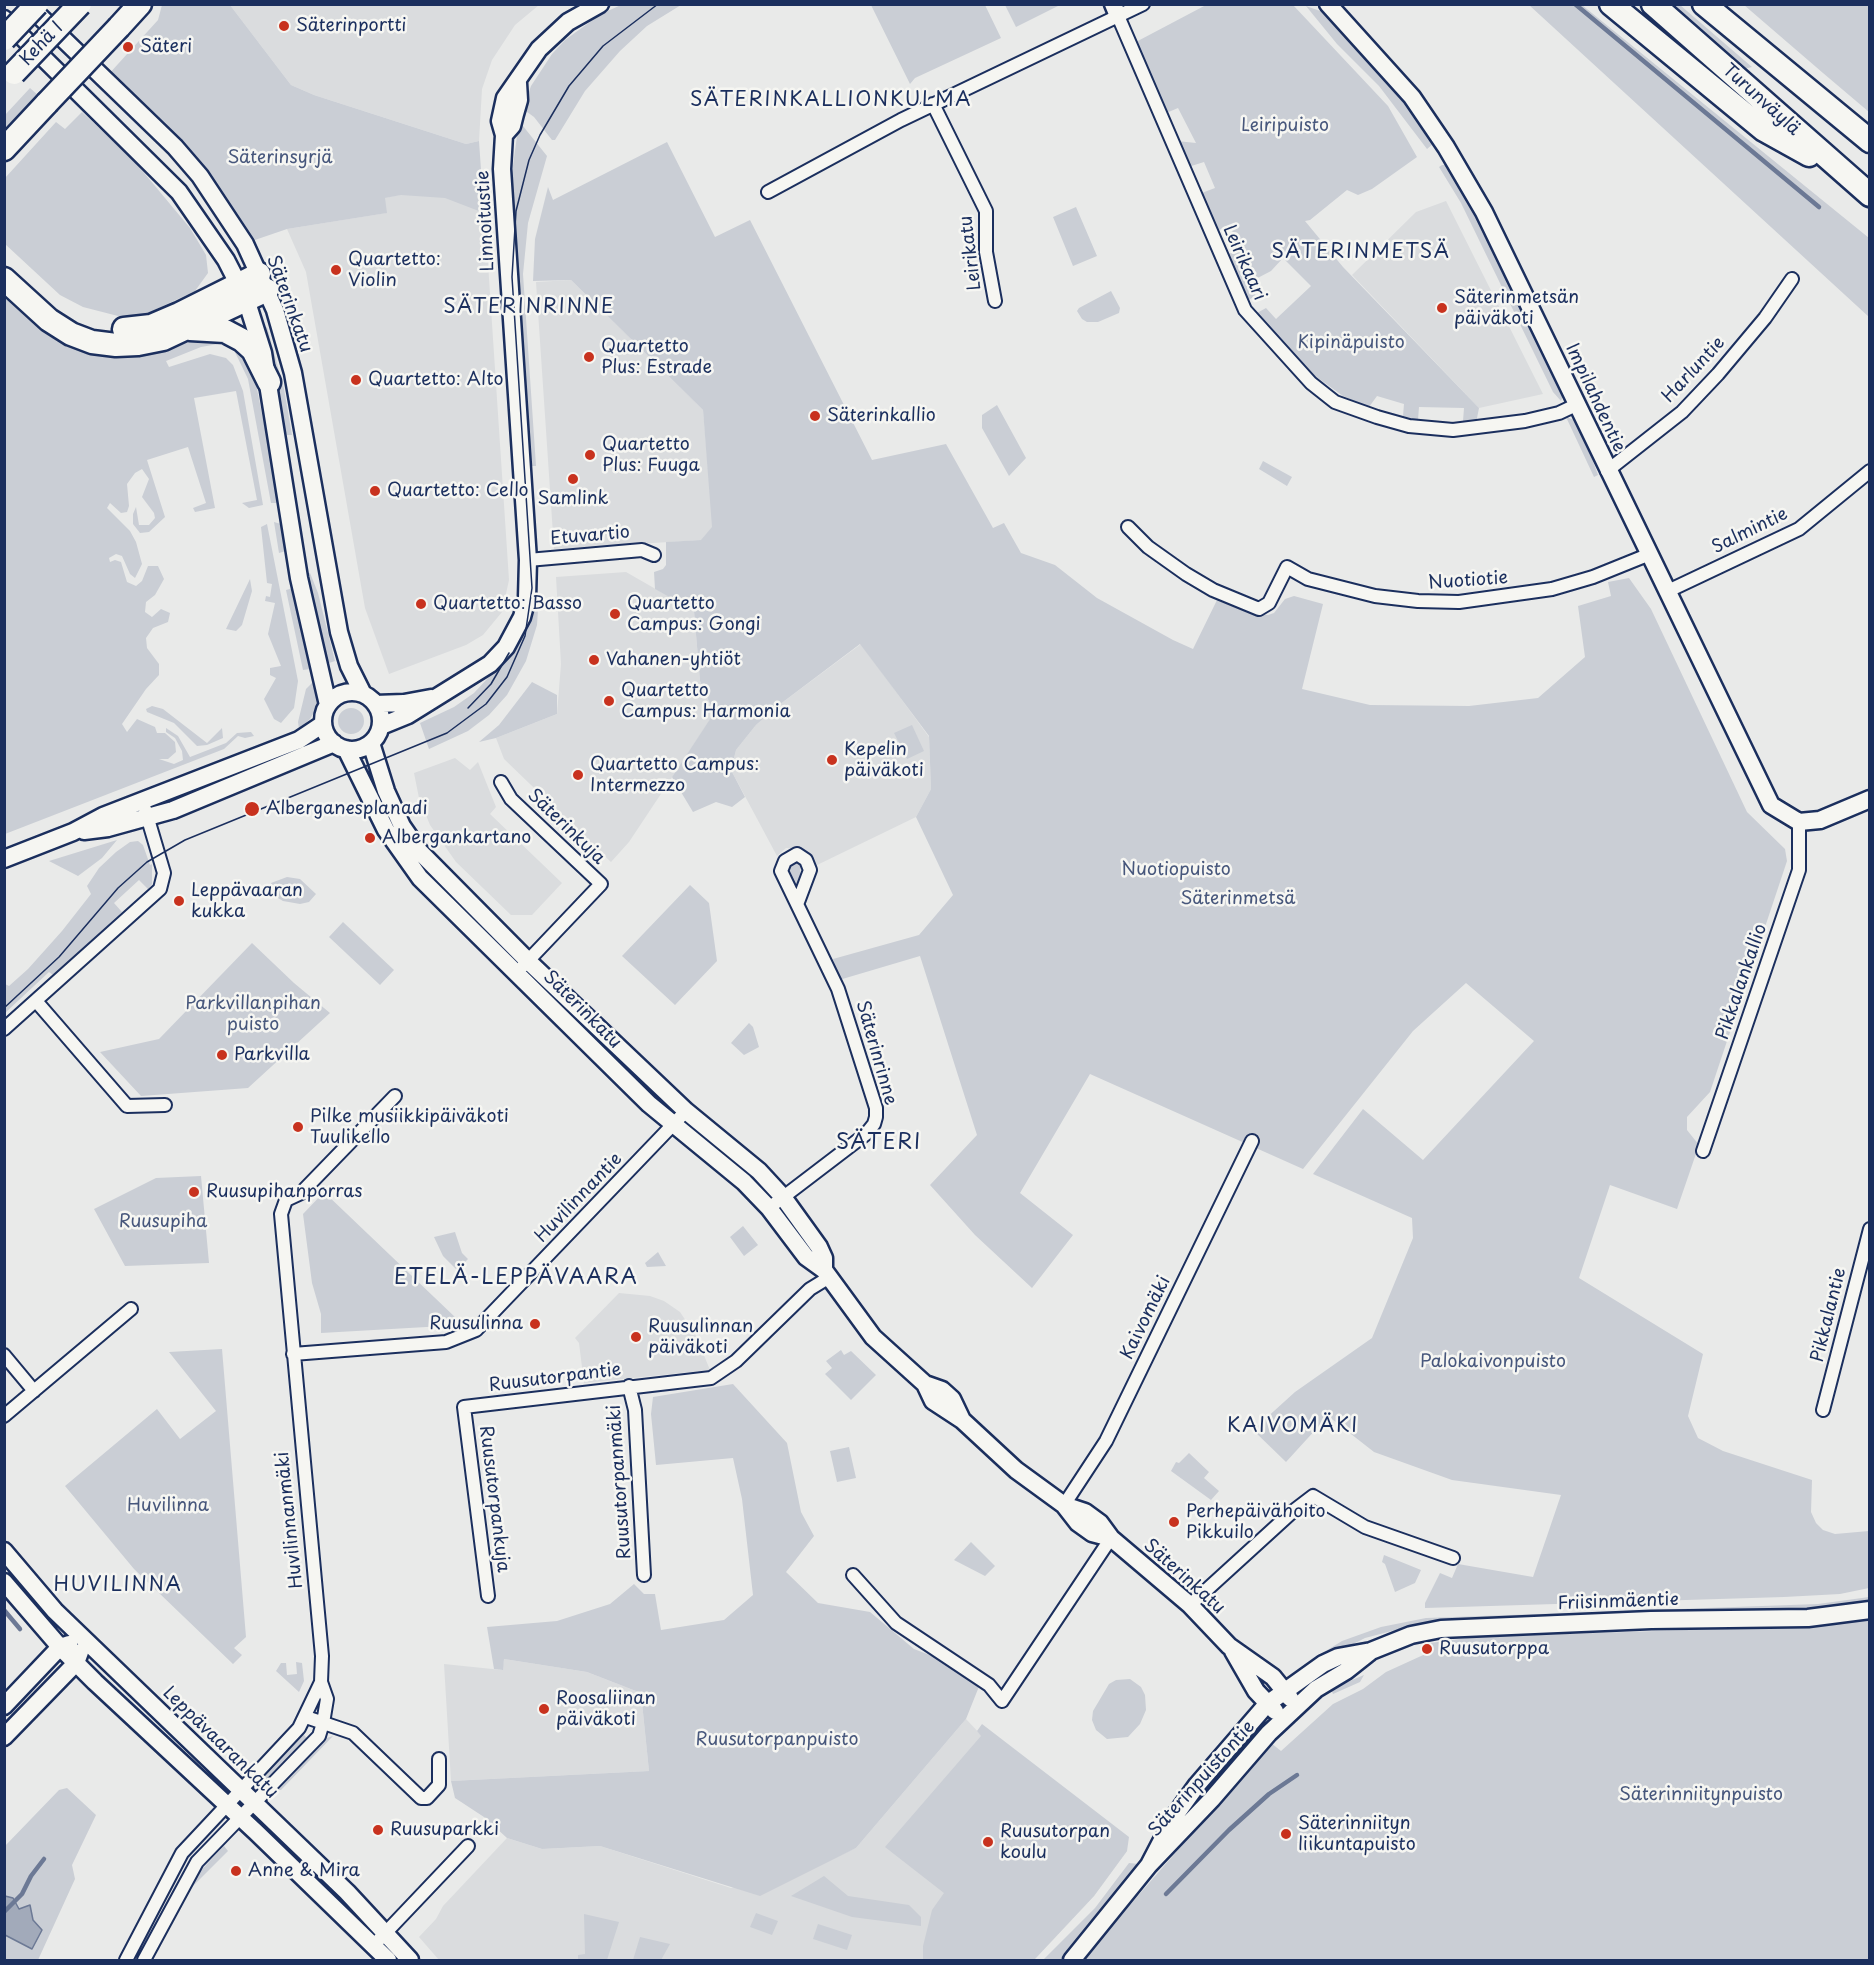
<!DOCTYPE html>
<html>
<head>
<meta charset="utf-8">
<style>
	body { margin:0 }
	#map { position:relative; width:1874px; height:1965px; overflow:hidden; background:#e9eae9; font-family:"Playpen Sans",sans-serif }
	canvas { display:block }
	.frame { position:absolute; inset:0; border:6px solid #1b2f5e; pointer-events:none }
</style>
</head>
<body>
<div id="map">
<canvas width="1874" height="1965"></canvas>
<div class="frame"></div>
</div>
<script>
const context = document.querySelector('canvas').getContext('2d');
context.lineJoin = 'round';
function paint(path, color) { context.fillStyle = color; context.fill(path, 'evenodd'); }
const poly = rows => new Path2D(rows.map(r => 'M' + r).join(''));
function strokePath(path, color, width, dash) { context.strokeStyle = color; context.lineWidth = width; context.lineCap = dash ? 'butt' : 'round'; context.setLineDash(dash || []); context.stroke(path); }
function drawText(font, color, halo, rows, align = 'center') {
  context.font = font + ' "Playpen Sans",sans-serif'; context.lineWidth = 5; context.setLineDash([]); context.textBaseline = 'middle'; context.strokeStyle = halo; context.fillStyle = color; for (const [text, x, y, turn = 0] of rows) {
    context.save(); context.translate(x, y); context.rotate((+turn || 0) * Math.PI / 180); context.textAlign = isNaN(turn) ? turn : align; if (halo) context.strokeText(text, 0, 0); context.fillText(text, 0, 0); context.restore();
  }
}
const built = poly([
	[230,5,539,5,515,25,492,60,482,89,479,141,466,144,314,95,291,85],
	[415,192,484,203,509,580,502,612,483,635,466,645,389,674,365,608,306,272,287,229,386,213,384,198],
	[1446,201,1543,394,1479,408,1352,275,1416,212],
	[571,280,703,410,713,527,702,540,554,549,536,282],
	[626,572,694,611,700,681,714,714,629,842,611,862,504,759,496,738,557,714,561,664,556,577],
	[861,644,929,737,931,789,916,817,815,866,809,854,801,849,786,848,777,856,731,770,736,750,756,725,779,705],
	[455,758,470,770,478,762,496,807,490,814,562,883,532,915,511,915,456,862,430,825,419,798,414,773],
	[619,1293,650,1296,664,1301,680,1312,696,1336,710,1370,584,1383,579,1343,575,1338],
	[504,1659,587,1672,641,1693,649,1771,451,1781,444,1664,502,1670],
	[966,1719,982,1736,1127,1851,1094,1896,1034,1960,439,1960,419,1937,436,1919,443,1906,507,1838,542,1849,600,1846,731,1888,827,1861,856,1848]
]);
const green = poly([
	[162,5,230,5,291,85,314,95,466,144,479,141,484,213,445,198,401,195,385,198,387,213,287,229,249,242,108,75,158,20],
	[621,5,681,5,647,26,620,51,585,91,555,140,552,140,534,117,523,109,531,86,552,54,565,40,601,14],
	[871,5,985,5,1001,38,915,78,910,84],
	[1005,5,1060,5,1016,27],
	[1206,5,1293,5,1388,106,1417,157,1372,189,1358,195,1347,190,1310,220,1305,221,1343,267,1479,408,1476,423,1463,421,1464,408,1419,407,1418,420,1403,416,1404,404,1377,396,1369,407,1343,396,1311,373,1257,313,1266,308,1276,319,1311,286,1283,258,1271,271,1248,283,1256,296,1248,300,1240,288,1229,254,1241,248,1229,225,1217,231,1199,194,1215,188,1204,162,1188,167,1177,141,1196,143,1178,108,1164,114,1134,43],
	[1529,5,1582,5,1869,238,1869,317],
	[1669,5,1680,5,1752,67,1744,69],
	[1744,5,1869,5,1869,112,1823,73],
	[1306,6,1323,12,1363,55,1421,123,1433,144,1427,149,1379,86,1337,44],
	[30,88,39,96,5,133,5,115],
	[82,112,135,162,190,228,206,255,208,273,195,291,146,314,118,316,83,307,60,295,5,244,5,178,56,122,65,129],
	[519,121,547,156,528,223,523,274,536,466,531,466,512,173],
	[667,142,715,237,750,220,872,460,946,444,993,528,1004,523,1021,553,1055,565,1097,598,1173,640,1193,649,1218,598,1248,613,1268,615,1274,613,1285,599,1294,596,1323,604,1302,689,1370,705,1469,706,1538,698,1585,657,1578,606,1611,596,1608,582,1629,578,1651,609,1747,812,1785,849,1787,861,1710,1092,1687,1117,1687,1130,1699,1145,1677,1209,1610,1185,1579,1278,1703,1354,1688,1416,1698,1438,1723,1451,1812,1480,1811,1512,1816,1523,1823,1530,1835,1534,1869,1531,1869,1588,1840,1594,1784,1597,1425,1608,1425,1603,1440,1573,1452,1578,1458,1564,1533,1577,1561,1495,1452,1480,1374,1452,1328,1416,1286,1462,1253,1430,1295,1392,1372,1338,1413,1238,1412,1218,1313,1174,1363,1109,1423,1160,1534,1041,1466,983,1413,1031,1303,1169,1090,1074,1020,1193,1073,1235,1032,1288,975,1235,930,1185,977,1135,920,956,839,980,833,959,919,935,953,895,916,817,931,789,929,736,860,644,779,705,756,725,736,750,731,770,745,797,732,807,716,802,693,812,672,777,714,713,700,681,694,611,655,589,654,572,663,569,666,565,666,542,701,540,712,527,703,410,571,280,533,281,535,239,548,187,553,200],
	[1442,165,1450,165,1470,201,1564,393,1561,401,1553,392,1461,203,1439,167],
	[1076,207,1097,256,1073,266,1053,217],
	[1111,291,1120,308,1119,313,1098,322,1087,322,1082,319,1077,311,1079,308],
	[4,296,47,334,64,345,90,354,131,356,162,351,198,338,222,339,218,344,201,347,166,361,169,367,210,354,226,358,233,365,243,391,263,505,249,508,242,503,257,500,236,391,194,398,215,508,195,512,193,508,206,503,188,447,147,460,165,517,149,532,140,533,133,524,133,514,136,507,139,525,149,525,155,518,154,513,142,497,149,479,142,469,135,473,127,484,129,506,127,512,121,513,110,503,107,508,130,531,136,542,142,564,135,578,130,574,122,556,116,554,109,558,110,562,115,560,121,562,127,582,136,586,142,581,148,566,158,566,164,579,155,595,146,602,145,612,152,617,161,609,170,613,168,622,153,628,146,638,147,648,159,664,159,675,146,689,122,724,127,732,137,719,155,727,157,733,165,733,175,742,176,752,168,759,159,759,174,764,183,760,182,751,175,738,166,732,166,728,178,736,190,757,226,743,237,733,251,732,254,736,245,738,238,736,224,749,5,834],
	[267,327,284,389,292,435,287,435,281,424,260,330],
	[232,346,240,353,255,379,279,499,276,503,271,503,248,379],
	[997,405,1026,458,1009,476,982,428,982,415],
	[1566,417,1578,421,1598,475,1594,477],
	[1263,461,1292,477,1287,486,1259,469],
	[274,522,281,524,286,551,279,553],
	[267,524,298,681,294,708,281,723,274,719,264,699,276,678,270,675,270,668,281,666,268,634,275,603,265,601,266,596,270,597,272,584,267,583,261,527],
	[310,573,318,593,335,661,323,665,307,574],
	[250,579,252,591,242,625,236,631,226,629],
	[293,588,310,669,303,670,286,590],
	[538,610,537,625,526,661,507,695,489,715,468,731,429,749,420,723,454,707,474,693,512,652,532,613],
	[314,681,318,706,310,719,299,729,298,722,306,689],
	[532,682,557,695,557,714,496,738,479,742,499,725],
	[152,706,163,709,207,743,222,728,223,738,207,745,197,746,174,723,147,712,146,709],
	'338 721a13 13 0 1 1 26 0a13 13 0 1 1-26 0Z',
	[912,725,924,751,907,759,894,733],
	[117,840,102,858,78,876,49,861],
	[138,841,143,845,150,865,152,864,152,884,148,889,139,880,114,903,122,912,53,975,49,972,5,1013,5,984,9,986,28,969,62,931,91,894,87,886,99,868,116,852,130,842],
	[795,861,801,866,798,887,794,886,786,869],
	[287,877,300,879,316,894,309,902,300,904,283,901,278,898,271,883],
	[690,885,709,903,717,961,675,1005,622,956],
	[343,922,394,970,380,985,329,937],
	[252,943,294,983,330,1013,248,1088,141,1096,100,1052,159,1039],
	[749,1023,753,1027,759,1047,744,1055,731,1043],
	[201,1176,209,1263,125,1266,94,1209,156,1178],
	[324,1192,456,1318,444,1326,321,1333,321,1314,312,1283,303,1214],
	[743,1226,758,1245,744,1256,730,1237],
	[455,1232,462,1253,468,1259,457,1270,443,1256,434,1237],
	[658,1252,666,1266,647,1267,645,1263],
	[222,1349,246,1637,234,1648,242,1655,233,1664,134,1569,65,1486,157,1409,180,1439,216,1411,169,1352],
	[841,1350,844,1355,851,1351,876,1375,851,1400,825,1374,832,1368,826,1361],
	[733,1384,787,1443,801,1512,814,1536,786,1572,818,1603,870,1612,914,1649,940,1659,980,1684,966,1719,856,1848,760,1896,600,1846,542,1849,507,1838,484,1817,455,1798,451,1781,649,1771,641,1693,587,1672,504,1659,503,1670,494,1669,487,1627,557,1621,610,1604,634,1584,644,1594,655,1594,661,1630,724,1620,753,1595,742,1499,733,1458,656,1465,651,1414,653,1397],
	[849,1447,856,1478,837,1482,830,1451],
	[1189,1453,1209,1472,1204,1478,1219,1491,1211,1500,1171,1471,1176,1462,1179,1463],
	[971,1542,995,1566,985,1576,954,1560],
	[1384,1555,1421,1570,1415,1583,1395,1592,1385,1564,1382,1562],
	[1869,1597,1869,1601,1822,1608,1426,1622,1365,1638,1314,1664,1311,1660,1342,1641,1381,1627,1426,1618,1818,1604],
	[1869,1619,1869,1960,1082,1960,1271,1743,1281,1751,1333,1704,1363,1689,1386,1672,1432,1651,1430,1643,1475,1637,1806,1626],
	[296,1662,302,1663,304,1681,299,1692,276,1671,281,1663,286,1663,287,1675,297,1674],
	[1364,1675,1360,1682,1333,1694,1331,1689],
	[1130,1679,1141,1687,1145,1695,1146,1710,1140,1724,1128,1737,1107,1739,1096,1730,1092,1720,1093,1711,1109,1684,1116,1680],
	[982,1724,1129,1837,1127,1851,1094,1896,1034,1960,923,1960,923,1946,932,1910,944,1893,885,1847,981,1736,977,1731],
	[303,1734,308,1739,265,1783,261,1779],
	[333,1736,281,1790,275,1790,323,1739],
	[67,1788,96,1815,72,1865,75,1879,38,1960,5,1960,4,1847,59,1790],
	[224,1846,228,1851,191,1888,187,1885],
	[1129,1863,1139,1864,1061,1960,1043,1960,1095,1908],
	[824,1876,848,1896,909,1905,921,1917,921,1926,852,1917,791,1896],
	[756,1913,778,1921,772,1935,750,1927],
	[584,1914,619,1922,607,1960,578,1960,578,1955,585,1954],
	[818,1924,852,1935,847,1950,813,1939],
	[640,1937,670,1944,661,1960,633,1960]
]);
const water = poly([
	[5,1896,13,1898,19,1909,30,1905,33,1920,42,1930,32,1949,5,1935,5,1896]
]);
const stream = poly([
	[1575,4,1819,207],
	[4,1610,20,1629],
	[1166,1894,1229,1830,1269,1794,1297,1775],
	[4,1912,22,1894,31,1876,44,1859]
]);
const street = poly([
	[1118,16,1245,310,1311,383,1335,402,1377,417,1409,426,1453,430,1525,421,1559,413,1576,405],
	[933,104,986,211,986,252,995,301],
	[768,192,901,120,1143,4],
	[1607,471,1682,412,1718,374,1765,318,1792,279],
	[1128,527,1148,547,1186,574,1213,590,1259,609,1269,603,1287,567,1308,579,1375,596,1418,601,1459,602,1552,589,1593,577,1650,554],
	[528,560,642,550,654,555],
	[1668,591,1799,529,1870,471],
	[501,782,511,799,601,884,523,966],
	[36,1001,127,1106,165,1105],
	[4,1029,160,889,164,873,145,809],
	[1703,1151,1799,870,1799,822],
	[769,1208,866,1134,874,1124,876,1117,876,1108,838,989,781,871,785,861,797,854,806,860,810,870,798,902],
	[293,1354,446,1342,476,1330,686,1111],
	[4,1355,34,1391],
	[629,1386,635,1410,644,1575],
	[1823,1410,1870,1229],
	[4,1416,131,1309],
	[1064,1505,1106,1441,1252,1141],
	[853,1575,896,1623,989,1685,1002,1701,1111,1538],
	[488,1596,464,1407,711,1378,736,1361,810,1289,828,1278],
	[1190,1605,1292,1512,1313,1496,1365,1527,1453,1558],
	[306,1717,353,1733,421,1798,427,1798,439,1785,439,1759],
	[373,1946,468,1846],
	[126,1960,182,1853,299,1728,321,1682],
	[144,1960,197,1862,319,1736,323,1723,327,1699,321,1682,322,1656,281,1214,286,1200,301,1193,395,1096]
]);
const secondary = poly([
	[27,4,175,147,200,176,245,244,275,310,293,373,339,632,349,666,363,694],
	[1113,4,1118,16],
	[1328,4,1412,97,1446,147,1484,212,1771,805,1799,822,1820,820,1870,799],
	[4,19,179,192,226,260,246,299,263,353,299,578,328,705],
	[504,135,512,126,515,114,519,100,518,83],
	'323 721a29 29 0 1 1 58 0a29 29 0 1 1-58 0Z',
	[375,704,404,703,431,698],
	[381,726,408,715,490,664,506,647,522,617,527,598,528,560,502,169,504,135,500,121,505,98,539,49,568,22,600,4],
	[371,743,386,791,402,826,420,852,528,961,686,1111,759,1171,783,1197,819,1247,824,1258,824,1270],
	[346,749,386,830,420,878,649,1104,744,1182,769,1208,806,1257,824,1270,873,1337,925,1384,942,1390,952,1399,962,1420],
	[84,831,108,828,173,810,334,743],
	[4,859,73,832,103,816,299,740,323,724],
	[925,1384,933,1401,962,1420,1016,1470,1064,1505,1078,1523,1092,1533,1111,1538],
	[1064,1505,1085,1512,1100,1523,1111,1538,1190,1605,1229,1646,1273,1677,1290,1698],
	[4,1551,55,1611,347,1892,410,1960],
	[4,1582,60,1647,95,1682,256,1832,388,1960],
	[1233,1651,1256,1691,1275,1711],
	[4,1706,60,1647,69,1644],
	[4,1737,76,1663,80,1652],
	[1149,1865,1174,1817,1197,1785,1267,1704,1323,1664,1338,1657,1371,1651,1411,1635,1441,1629,1651,1620,1808,1618,1870,1610],
	[1072,1960,1149,1865,1212,1799,1269,1733,1316,1689,1346,1671,1370,1652]
]);
const highway = poly([
	[1611,4,1764,130,1809,155],
	[1653,4,1870,195],
	[1704,4,1870,141],
	[119,27,140,4],
	[4,149,47,103],
	[4,279,49,320,71,334,92,342,116,345,138,344,163,339,267,290],
	[124,329,151,326,179,314,259,274],
	[190,329,225,331,242,340,253,350,269,382]
]);
const tram = poly([
	[468,708,491,684,509,653],
	[4,1008,59,957,118,888,147,862,185,840,447,733,486,704,507,677,525,636,532,588,512,277,516,211,529,160,540,135,569,86,603,46,658,4]
]);
const highwayBridge = poly([
	[4,39,37,4],
	[14,73,80,4],
	[47,103,119,27]
]);
const markers = [
	[284,26,6,"#c8321e"],
	[128,47,6,"#c8321e"],
	[336,270,6,"#c8321e"],
	[1442,308,6,"#c8321e"],
	[589,357,6,"#c8321e"],
	[356,380,6,"#c8321e"],
	[815,416,6,"#c8321e"],
	[590,455,6,"#c8321e"],
	[573,479,6,"#c8321e"],
	[375,491,6,"#c8321e"],
	[421,604,6,"#c8321e"],
	[615,614,6,"#c8321e"],
	[594,660,6,"#c8321e"],
	[609,701,6,"#c8321e"],
	[832,760,6,"#c8321e"],
	[578,775,6,"#c8321e"],
	[252,809,8,"#c8321e"],
	[370,838,6,"#c8321e"],
	[179,901,6,"#c8321e"],
	[222,1055,6,"#c8321e"],
	[298,1127,6,"#c8321e"],
	[194,1192,6,"#c8321e"],
	[535,1324,6,"#c8321e"],
	[636,1337,6,"#c8321e"],
	[1174,1522,6,"#c8321e"],
	[1427,1649,6,"#c8321e"],
	[544,1709,6,"#c8321e"],
	[378,1830,6,"#c8321e"],
	[1286,1834,6,"#c8321e"],
	[988,1842,6,"#c8321e"],
	[236,1871,6,"#c8321e"]
];
const poiNames = [
	["Säterinportti",296,26],
	["Säteri",140,47],
	["Quartetto:",348,260],
	["Violin",348,281],
	["Säterinmetsän",1454,298],
	["päiväkoti",1454,319],
	["Quartetto",601,347],
	["Plus: Estrade",601,368],
	["Quartetto: Alto",368,380],
	["Säterinkallio",827,416],
	["Quartetto",602,445],
	["Plus: Fuuga",602,466],
	["Quartetto: Cello",387,491],
	["Samlink",573,499,"center"],
	["Quartetto: Basso",433,604],
	["Quartetto",627,604],
	["Campus: Gongi",627,625],
	["Vahanen-yhtiöt",606,660],
	["Quartetto",621,691],
	["Campus: Harmonia",621,712],
	["Kepelin",844,750],
	["päiväkoti",844,771],
	["Quartetto Campus:",590,765],
	["Intermezzo",590,786],
	["Alberganesplanadi",266,809],
	["Albergankartano",382,838],
	["Leppävaaran",191,891],
	["kukka",191,912],
	["Parkvilla",234,1055],
	["Pilke musiikkipäiväkoti",310,1117],
	["Tuulikello",310,1138],
	["Ruusupihanporras",206,1192],
	["Ruusulinna",523,1324,"right"],
	["Ruusulinnan",648,1327],
	["päiväkoti",648,1348],
	["Perhepäivähoito",1186,1512],
	["Pikkuilo",1186,1533],
	["Ruusutorppa",1439,1649],
	["Roosaliinan",556,1699],
	["päiväkoti",556,1720],
	["Säterinniityn",1298,1824],
	["liikuntapuisto",1298,1845],
	["Ruusuparkki",390,1830],
	["Ruusutorpan",1000,1832],
	["koulu",1000,1853],
	["Anne & Mira",248,1871]
];
const streetNames = [
	["Kehä I",42,44,-46],
	["Turunväylä",1761,100,42],
	["Linnoitustie",486,221,-93],
	["Leirikatu",971,253,-97],
	["Leirikaari",1244,263,66],
	["Säterinkatu",289,304,70],
	["Harluntie",1694,370,-47],
	["Impilahdentie",1595,398,65],
	["Salmintie",1750,531,-26],
	["Etuvartio",590,536,-5],
	["Nuotiotie",1468,581,-4],
	["Säterinkuja",566,827,44],
	["Pikkalankallio",1742,982,-71],
	["Säterinkatu",582,1010,45],
	["Säterinrinne",876,1053,74],
	["Huvilinnantie",579,1198,-46],
	["Pikkalantie",1829,1315,-76],
	["Kaivomäki",1146,1318,-64],
	["Ruusutorpantie",555,1378,-7],
	["Ruusutorpanmäki",620,1482,-94],
	["Ruusutorpankuja",494,1499,83],
	["Huvilinnanmäki",290,1520,-96],
	["Säterinkatu",1184,1577,42],
	["Friisinmäentie",1618,1602,-2],
	["Leppävaarankatu",220,1743,44],
	["Säterinpuistontie",1202,1779,-48]
];
const parkNames = [
	["Leiripuisto",1285,126],
	["Säterinsyrjä",280,158],
	["Kipinäpuisto",1351,343],
	["Nuotiopuisto",1176,870],
	["Säterinmetsä",1238,899],
	["Parkvillanpihan",253,1004],
	["puisto",253,1025],
	["Ruusupiha",163,1222],
	["Palokaivonpuisto",1493,1362],
	["Huvilinna",168,1506],
	["Ruusutorpanpuisto",777,1740],
	["Säterinniitynpuisto",1701,1795]
];
const neighbourhoodNames = [
	["SÄTERINKALLIONKULMA",831,100],
	["SÄTERINMETSÄ",1361,252],
	["SÄTERINRINNE",529,307],
	["KAIVOMÄKI",1293,1426],
	["HUVILINNA",118,1585]
];
const quarterNames = [
	["SÄTERI",879,1143],
	["ETELÄ-LEPPÄVAARA",516,1278]
];
paint(built, '#dadcde');
paint(green, '#caced5');
paint(water, '#a2aaba');
strokePath(water, '#6c7995', 1.5);
strokePath(stream, '#6c7995', 4.5);
strokePath(street, '#1b2f5e', 16);
strokePath(secondary, '#1b2f5e', 21);
strokePath(highway, '#1b2f5e', 27);
strokePath(street, '#f6f6f2', 12);
strokePath(secondary, '#f6f6f2', 16);
strokePath(highway, '#f6f6f2', 22);
strokePath(tram, '#1b2f5e', 1.5);
strokePath(highwayBridge, '#1b2f5e', 27, []);
strokePath(highwayBridge, '#f6f6f2', 22);
for (const [x, y, r, color] of markers) { const dot = new Path2D(); dot.arc(x, y, r, 0, 2 * Math.PI); context.fillStyle = color; context.fill(dot); strokePath(dot, '#f6f6f2', 2); }
drawText('18px', '#1b2f5e', '#f6f6f2', poiNames, 'left');
drawText('18px', '#1b2f5e', '#f6f6f2', streetNames);
drawText('18px', '#47577c', '#f6f6f2', parkNames);
context.letterSpacing = '1.5px';
drawText('20px', '#1b2f5e', '#f6f6f2', neighbourhoodNames);
context.letterSpacing = '0px';
context.letterSpacing = '1.5px';
drawText('21px', '#1b2f5e', '#f6f6f2', quarterNames);
context.letterSpacing = '0px';
</script>
</body>
</html>
